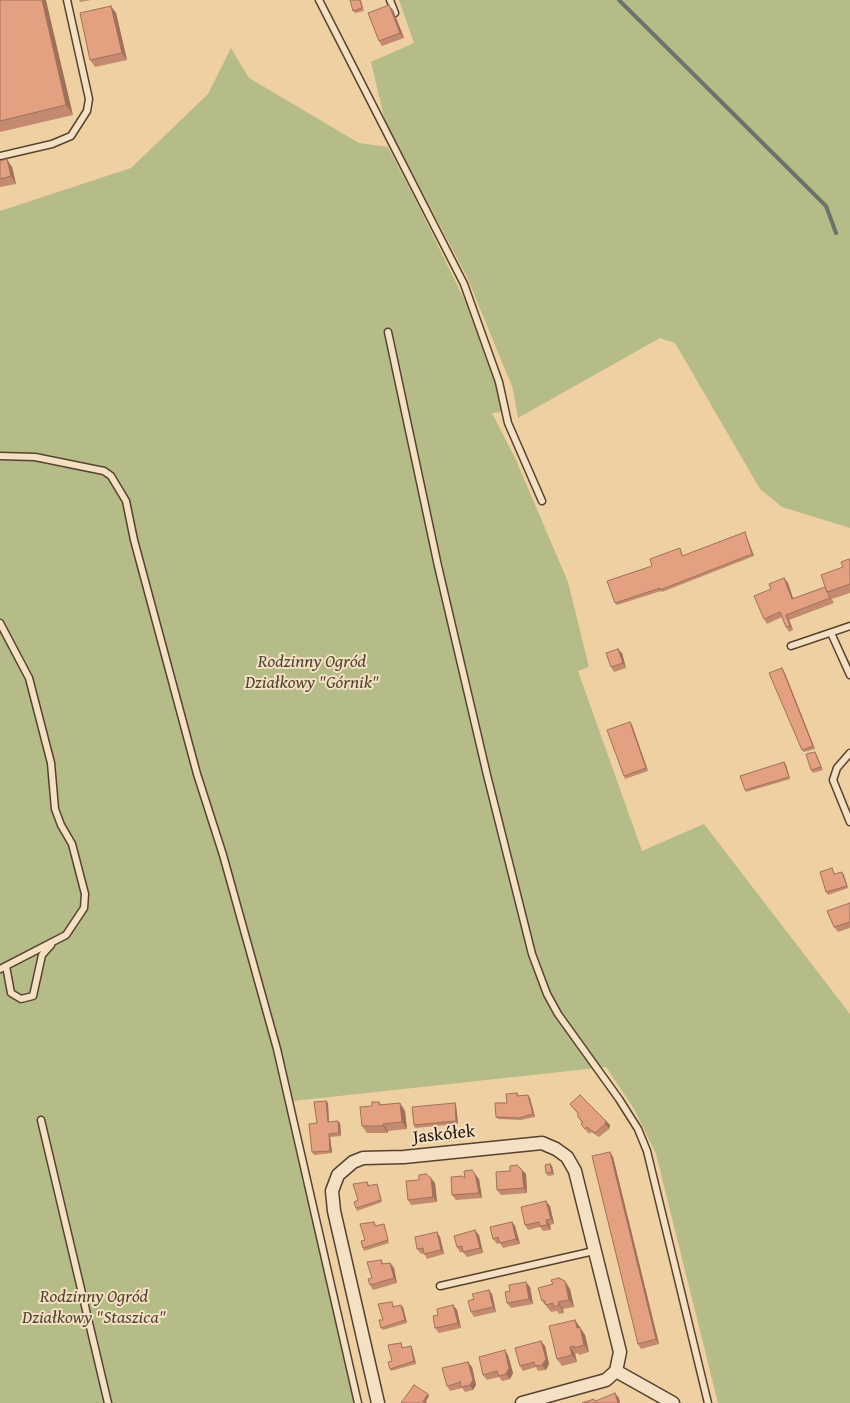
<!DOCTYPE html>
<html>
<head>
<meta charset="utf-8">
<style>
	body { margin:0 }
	canvas { display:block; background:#eed0a2 }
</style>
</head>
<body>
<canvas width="850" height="1403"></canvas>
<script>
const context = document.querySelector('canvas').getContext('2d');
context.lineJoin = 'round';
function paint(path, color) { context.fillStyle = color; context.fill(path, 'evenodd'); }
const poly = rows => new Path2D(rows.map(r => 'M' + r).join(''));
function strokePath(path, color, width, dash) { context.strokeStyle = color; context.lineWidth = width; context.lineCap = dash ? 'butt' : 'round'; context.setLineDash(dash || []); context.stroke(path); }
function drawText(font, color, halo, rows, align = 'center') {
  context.font = font + ' "Gentium Book Plus",serif'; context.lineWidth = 4; context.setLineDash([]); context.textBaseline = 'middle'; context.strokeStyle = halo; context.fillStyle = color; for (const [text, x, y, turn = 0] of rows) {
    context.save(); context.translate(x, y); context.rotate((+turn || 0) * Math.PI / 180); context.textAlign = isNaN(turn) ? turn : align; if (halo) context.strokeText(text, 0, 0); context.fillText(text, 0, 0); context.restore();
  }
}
const green = poly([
	[399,0,850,0,850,528,782,507,760,489,675,343,660,338,518,418,513,389,467,277,385,121,371,62,414,43],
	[231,48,249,78,359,143,388,147,419,207,465,301,499,394,503,412,492,413,516,460,568,582,589,667,578,671,642,851,704,824,850,1014,850,1403,718,1403,656,1154,634,1109,606,1067,293,1101,362,1403,0,1403,0,211,131,168,208,94]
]);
const stream = poly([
	[619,0,826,206,836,233]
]);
const service = poly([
	[319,0,464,284,499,382,508,423,542,501],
	[390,0,395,13],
	[0,156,52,144,71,136,87,111,89,99,67,0],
	[388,332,438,566,487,775,532,954,547,994,558,1014,619,1099,638,1129,647,1151,708,1403],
	[0,456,35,457,104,471,111,476,126,501,134,540,197,774,223,855,277,1049,358,1403],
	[0,623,29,678,51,763,55,809,61,825,72,844,85,894,84,908,66,935,0,969],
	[831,633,850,675],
	[791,646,850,626],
	[850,753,837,768,833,780,850,822],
	[6,966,11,993,21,999,33,996,42,955,51,945],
	[41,1120,108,1403],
	[440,1286,594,1251]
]);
const minor = poly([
	[378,1403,334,1211,332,1191,338,1175,353,1162,363,1158,404,1157,542,1143,556,1149,567,1157,575,1171,620,1352,616,1371],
	[522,1403,606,1380,616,1371,673,1403]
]);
const wall = poly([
	[0,0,73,115,0,132],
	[79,0,91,0,80,2],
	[361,0,364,11,355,13,353,11],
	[393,10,404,38,382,46,379,41],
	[116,13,127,60,95,67,90,60],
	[0,161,12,167,16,184,0,187],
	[745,532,746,535,754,556,662,592,661,591,617,605,615,603,652,566,681,551,683,556],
	[850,560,850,593,832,599,834,603,789,620,793,630,789,632,786,627,782,617,767,624,764,619,771,589,784,578,788,583,793,599,825,587,843,567],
	[622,653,626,668,614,672,611,667],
	[784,671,815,749,804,752,802,750],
	[630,722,632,725,648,771,625,779,624,776],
	[817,755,823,770,813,773,811,770],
	[784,762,786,765,790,779,746,792,745,790],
	[832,868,835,874,844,874,848,888,828,895,826,892],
	[850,903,850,928,838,932,834,927],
	[517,1093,519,1096,528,1095,530,1098,535,1117,521,1120,498,1119,496,1117,507,1103],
	[326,1101,328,1103,329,1122,340,1123,341,1136,330,1137,332,1153,314,1155,312,1152,317,1123],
	[379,1102,382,1105,400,1103,405,1111,407,1129,388,1131,388,1133,367,1133,362,1126,372,1106],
	[455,1103,456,1105,458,1124,415,1128,414,1125],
	[570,1104,606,1121,610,1125,609,1129,599,1137,591,1132,589,1134,581,1124,582,1123,578,1117,578,1114],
	[610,1152,613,1157,659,1344,641,1349,638,1344],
	[550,1164,552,1166,554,1175,548,1176,546,1173],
	[522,1170,526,1174,527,1193,501,1195,497,1190,510,1171],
	[465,1178,479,1179,482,1198,456,1200,452,1195],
	[367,1182,370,1186,377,1184,378,1187,382,1202,357,1211,356,1208,358,1200],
	[435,1183,437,1202,411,1205,408,1200],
	[550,1206,554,1224,550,1225,551,1230,543,1231,540,1227,528,1230,525,1225],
	[512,1222,515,1226,520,1244,503,1248,500,1243,497,1244,493,1239],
	[376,1224,376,1226,384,1224,385,1227,389,1243,364,1251,363,1248,365,1240],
	[437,1232,440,1237,444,1254,427,1259,424,1253,421,1254,417,1249],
	[479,1235,483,1253,467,1257,463,1252,460,1252,457,1247],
	[381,1260,384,1264,390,1263,394,1268,397,1283,373,1290,370,1285,372,1278],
	[553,1284,570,1289,574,1307,563,1309,564,1313,559,1314,557,1311,551,1312,542,1301],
	[530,1287,533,1304,511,1308,507,1303,510,1291],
	[492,1294,496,1312,474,1317,471,1312,474,1299],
	[393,1305,394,1306,403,1307,407,1323,383,1330,381,1328,383,1320],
	[453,1305,457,1310,461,1328,439,1333,435,1328,438,1315],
	[575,1320,585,1335,589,1352,579,1355,578,1353,575,1354,577,1362,562,1366,557,1359],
	[401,1343,403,1348,412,1348,416,1364,391,1371,390,1369,392,1361],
	[545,1346,549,1364,546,1370,538,1371,536,1367,523,1371,520,1366],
	[508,1355,513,1373,510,1379,502,1381,499,1377,487,1380,483,1375],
	[472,1367,476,1385,473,1390,465,1392,462,1388,450,1391,447,1386]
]);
const shadedWall = poly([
	[42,0,46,0,73,115,66,105],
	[389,5,393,10,404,38,400,33],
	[111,6,116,13,127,60,122,53],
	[7,159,12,167,16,184,11,176],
	[745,532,746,535,754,556,752,554],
	[784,578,788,583,795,604,792,599],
	[786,615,789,620,793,630,790,626],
	[618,649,622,653,626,668,623,663],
	[782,668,784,671,815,749,813,746],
	[630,722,632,725,648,771,646,768],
	[784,762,786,765,790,779,789,777],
	[528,1095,530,1098,535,1117,533,1114],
	[326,1101,328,1103,329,1124,328,1122],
	[400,1103,405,1111,407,1129,402,1122],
	[455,1103,456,1105,458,1124,456,1121],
	[338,1121,340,1123,341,1136,339,1133],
	[606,1121,610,1125,609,1129,605,1124],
	[383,1124,388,1131,388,1133,383,1126],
	[329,1134,330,1137,332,1153,330,1151],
	[610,1152,613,1157,659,1344,656,1339],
	[550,1164,552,1166,554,1175,552,1172],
	[522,1170,526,1174,527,1193,524,1188],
	[475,1174,479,1179,482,1198,479,1193],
	[431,1178,435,1183,437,1202,433,1197],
	[546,1201,550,1206,554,1224,551,1219],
	[546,1220,550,1225,551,1230,547,1225],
	[512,1222,515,1226,520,1244,516,1239],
	[475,1230,479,1235,483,1253,480,1248],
	[437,1232,440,1237,444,1254,441,1250],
	[390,1263,394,1268,397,1283,394,1278],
	[565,1281,570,1289,574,1307,569,1300],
	[526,1282,530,1287,533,1304,529,1299],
	[489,1290,492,1294,496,1312,493,1307],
	[558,1302,563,1309,564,1313,559,1305],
	[401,1305,403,1307,407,1323,405,1320],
	[453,1305,457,1310,461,1328,458,1323],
	[575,1320,585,1335,589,1352,584,1345,577,1328],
	[541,1341,545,1346,549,1364,546,1370,542,1365],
	[411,1346,412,1348,416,1364,414,1361],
	[570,1347,575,1354,577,1362,572,1355],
	[505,1350,508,1355,513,1373,510,1379,506,1374],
	[468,1362,472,1367,476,1385,473,1390,470,1385],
	[615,1393,619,1398,620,1403,618,1403],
	[428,1394,429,1396,425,1403,423,1401]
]);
const building = poly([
	[0,0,42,0,66,105,0,121,0,0],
	[350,0,360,0,362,8,353,11,350,0],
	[389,5,400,33,379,41,368,13,389,5],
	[111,6,122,53,90,60,80,13,111,6],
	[7,159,11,176,0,179,0,161,7,159],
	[745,532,752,554,660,590,660,588,615,603,607,581,652,566,650,559,680,548,682,556,745,532],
	[849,559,850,561,850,584,827,592,821,575,843,567,841,562,849,559],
	[784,578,792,599,825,587,830,598,786,615,790,626,786,627,780,612,764,619,754,596,771,589,769,584,784,578],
	[618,649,623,663,611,667,606,653,618,649],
	[782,668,813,746,802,750,769,673,782,668],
	[630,722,646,768,624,776,607,730,630,722],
	[815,752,821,767,811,770,806,754,815,752],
	[784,762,789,777,745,790,740,776,784,762],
	[832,868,834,874,842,872,847,886,826,892,820,872,832,868],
	[850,903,850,922,834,927,827,911,850,903],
	[517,1093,517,1096,528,1095,533,1114,519,1118,496,1117,495,1103,507,1103,506,1094,517,1093],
	[580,1095,606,1121,605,1124,595,1133,587,1127,585,1129,581,1124,583,1122,578,1117,578,1113,570,1104,580,1095],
	[326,1101,328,1122,338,1121,339,1133,329,1134,330,1151,312,1152,309,1124,317,1123,314,1102,326,1101],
	[372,1102,379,1102,379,1105,400,1103,402,1122,383,1124,383,1126,362,1126,360,1107,372,1106,372,1102],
	[455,1103,456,1121,414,1125,412,1107,455,1103],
	[610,1152,656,1339,638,1344,592,1156,610,1152],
	[550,1164,552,1172,546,1173,545,1165,550,1164],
	[517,1165,522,1170,524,1188,497,1190,496,1172,510,1171,510,1166,517,1165],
	[472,1170,475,1174,479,1193,452,1195,451,1177,462,1176,465,1178,464,1171,472,1170],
	[426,1174,431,1178,433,1197,408,1200,406,1181,419,1180,419,1175,426,1174],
	[367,1182,368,1186,377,1184,381,1200,356,1208,354,1202,358,1200,353,1184,367,1182],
	[546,1201,551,1219,546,1220,547,1225,540,1226,539,1222,525,1225,521,1207,546,1201],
	[374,1222,375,1226,384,1224,388,1240,363,1248,361,1241,365,1240,360,1224,374,1222],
	[512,1222,516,1239,500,1243,498,1237,493,1239,490,1227,512,1222],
	[475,1230,480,1248,463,1252,462,1246,457,1247,454,1236,475,1230],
	[437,1232,441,1250,424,1254,423,1248,417,1249,415,1237,437,1232],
	[381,1260,382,1264,390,1263,394,1278,370,1285,368,1279,372,1278,367,1262,381,1260],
	[559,1278,565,1281,569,1300,558,1302,559,1305,554,1307,553,1303,546,1305,544,1300,542,1301,538,1288,553,1284,551,1280,559,1278],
	[526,1282,529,1299,507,1303,505,1292,510,1291,509,1285,526,1282],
	[489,1290,493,1307,471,1312,468,1301,474,1299,472,1294,489,1290],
	[392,1302,393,1307,401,1305,405,1320,381,1328,379,1320,383,1320,378,1304,392,1302],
	[453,1305,458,1323,435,1328,433,1316,438,1315,437,1309,453,1305],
	[575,1320,577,1328,580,1327,584,1345,574,1348,574,1346,570,1347,572,1355,557,1359,549,1326,575,1320],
	[541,1341,546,1359,542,1365,535,1366,534,1362,520,1366,515,1348,541,1341],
	[401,1343,402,1348,411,1346,414,1361,390,1369,388,1362,392,1361,388,1345,401,1343],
	[505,1350,509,1368,506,1374,499,1376,497,1371,483,1375,479,1357,505,1350],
	[468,1362,473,1380,470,1385,461,1387,460,1381,458,1383,447,1386,442,1368,468,1362],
	[414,1385,428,1394,423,1401,427,1403,401,1403,414,1385],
	[615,1393,618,1403,582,1403,594,1399,594,1401,598,1400,615,1393]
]);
const parkNames = [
	["Rodzinny Ogród",312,662],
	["Działkowy \"Górnik\"",312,683],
	["Rodzinny Ogród",94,1297],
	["Działkowy \"Staszica\"",94,1318]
];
const streetNames = [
	["Jaskółek",444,1135,-6]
];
paint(green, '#b6bc87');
strokePath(stream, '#6a7567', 4);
strokePath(service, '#56422f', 9);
strokePath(minor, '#56422f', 15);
strokePath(service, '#f4e0c3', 6);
strokePath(minor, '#f4e0c3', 12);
paint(wall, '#c38a70');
paint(shadedWall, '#9f715b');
paint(building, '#e3a182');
strokePath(building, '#9f715b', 1);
drawText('italic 18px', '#4f462f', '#f4e0c3', parkNames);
drawText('18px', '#231309', '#f4e0c3', streetNames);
</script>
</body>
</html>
